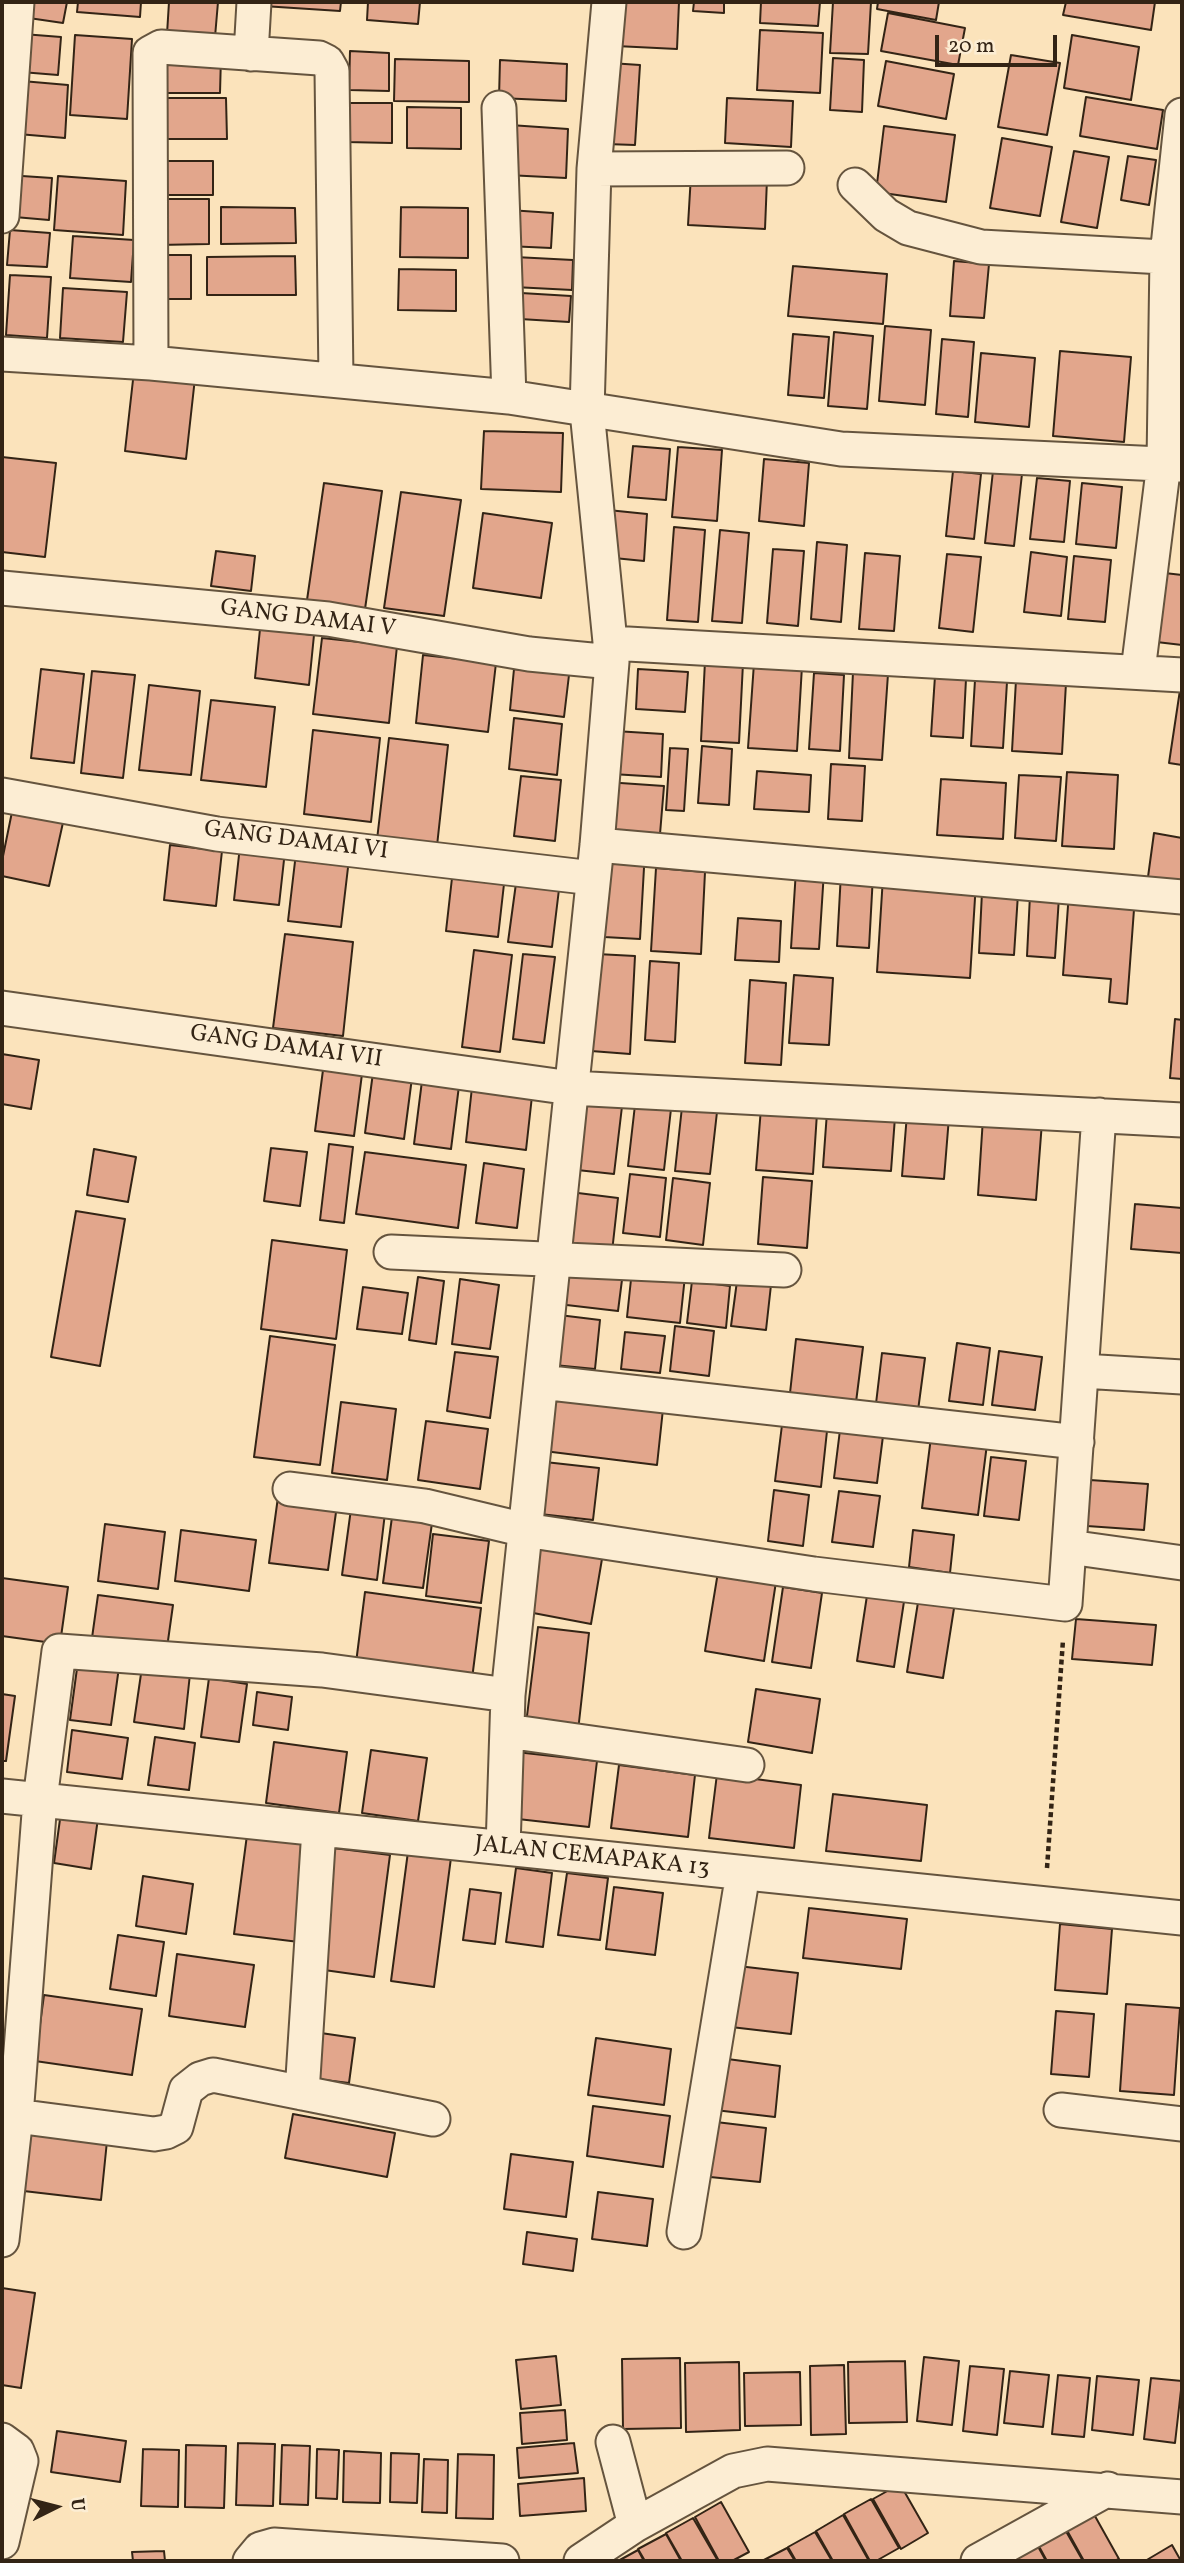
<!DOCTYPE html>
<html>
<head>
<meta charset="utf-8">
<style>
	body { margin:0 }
	#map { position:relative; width:1184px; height:2563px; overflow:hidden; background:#fbe3bb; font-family:Vollkorn,serif }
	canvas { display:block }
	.frame { position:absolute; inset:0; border:4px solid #332415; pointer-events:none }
	.north { position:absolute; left:21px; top:2472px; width:70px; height:70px; -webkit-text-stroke:5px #fcedd3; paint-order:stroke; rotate:84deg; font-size:19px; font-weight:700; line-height:28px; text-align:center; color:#332415 }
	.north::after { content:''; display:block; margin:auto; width:24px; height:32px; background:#332415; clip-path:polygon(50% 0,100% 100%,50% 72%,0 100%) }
	.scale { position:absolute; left:935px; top:35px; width:122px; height:32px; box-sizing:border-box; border:4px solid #332415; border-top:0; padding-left:9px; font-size:21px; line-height:24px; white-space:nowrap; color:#332415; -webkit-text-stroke:5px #fcedd3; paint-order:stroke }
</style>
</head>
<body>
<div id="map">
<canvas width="1184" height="2563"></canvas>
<div class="frame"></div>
<div class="north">U</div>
<div class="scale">20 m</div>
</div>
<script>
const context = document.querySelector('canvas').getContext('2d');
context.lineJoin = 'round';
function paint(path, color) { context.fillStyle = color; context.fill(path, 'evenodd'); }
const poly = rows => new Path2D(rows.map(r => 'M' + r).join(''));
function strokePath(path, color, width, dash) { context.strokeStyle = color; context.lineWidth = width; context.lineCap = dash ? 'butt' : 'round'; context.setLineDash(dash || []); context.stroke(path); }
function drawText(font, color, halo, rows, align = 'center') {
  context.font = font + ' Vollkorn,serif'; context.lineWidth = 5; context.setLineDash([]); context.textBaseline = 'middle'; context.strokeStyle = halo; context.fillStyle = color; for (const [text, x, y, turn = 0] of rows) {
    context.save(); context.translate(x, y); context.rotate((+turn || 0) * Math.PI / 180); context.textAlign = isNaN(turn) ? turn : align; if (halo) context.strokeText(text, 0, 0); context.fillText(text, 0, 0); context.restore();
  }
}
const building = poly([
	[24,2,67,2,63,23,22,17,24,2],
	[78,2,141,2,140,17,77,12,78,2],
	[169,2,218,2,215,37,167,34,169,2],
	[264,2,341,2,340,11,263,6,264,2],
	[368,2,420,2,418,24,367,20,368,2],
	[618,2,679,2,677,49,616,46,618,2],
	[694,2,724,2,724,13,693,11,694,2],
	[761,2,820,2,818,26,760,23,761,2],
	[833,2,871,2,868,54,830,53,833,2],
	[878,2,939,2,936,20,877,9,878,2],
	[1066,2,1155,2,1151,30,1063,15,1066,2],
	[888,13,965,28,958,65,881,51,888,13],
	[760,30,823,33,820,93,757,90,760,30],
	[23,34,61,37,58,75,21,72,23,34],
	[75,35,132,39,127,119,70,115,75,35],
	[1072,35,1139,47,1131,100,1064,88,1072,35],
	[350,51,389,53,389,91,349,90,350,51],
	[1011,55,1060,63,1047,135,998,127,1011,55],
	[166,56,221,56,220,93,167,93,166,56],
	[833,58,864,60,862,112,830,110,833,58],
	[395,59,469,61,469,102,394,101,395,59],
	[500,60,567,64,566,101,499,98,500,60],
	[886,61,954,74,946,119,878,106,886,61],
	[610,63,640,65,635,145,606,144,610,63],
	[22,81,68,85,65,138,18,134,22,81],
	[1086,97,1163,110,1157,149,1080,136,1086,97],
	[167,98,226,98,227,139,166,139,167,98],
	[727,98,793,101,791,147,725,143,727,98],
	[348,103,392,103,392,143,346,142,348,103],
	[407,107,461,108,461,149,407,148,407,107],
	[510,125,568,129,566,178,507,175,510,125],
	[884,126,955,135,946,202,876,192,884,126],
	[1002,138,1052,147,1040,216,990,208,1002,138],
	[1074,151,1109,157,1097,228,1061,222,1074,151],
	[1128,156,1156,160,1149,205,1121,200,1128,156],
	[161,161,213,161,213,195,161,195,161,161],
	[7,175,52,178,49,220,3,216,7,175],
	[691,175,767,179,765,229,688,225,691,175],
	[58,176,126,181,123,235,54,230,58,176],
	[158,199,209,199,209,244,158,245,158,199],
	[221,207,295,208,296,243,221,244,221,207],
	[401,207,468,208,468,258,400,257,401,207],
	[509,210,553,213,551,248,507,246,509,210],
	[10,230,50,233,47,267,7,265,10,230],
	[73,236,134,240,131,282,70,278,73,236],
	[152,255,191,255,191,299,153,299,152,255],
	[295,256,296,295,207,295,207,257,295,256],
	[515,257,573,260,572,290,514,287,515,257],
	[954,261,989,264,984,318,950,316,954,261],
	[793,266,887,274,883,324,788,316,793,266],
	[399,269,456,270,456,311,398,310,399,269],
	[10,275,51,277,47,338,6,335,10,275],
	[63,288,127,292,123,342,60,338,63,288],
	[521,293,571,296,569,322,520,319,521,293],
	[885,326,931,330,925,405,879,401,885,326],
	[834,332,873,336,867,409,828,406,834,332],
	[793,334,829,337,824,398,788,395,793,334],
	[942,339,974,342,968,417,936,414,942,339],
	[1060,351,1131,357,1124,442,1053,436,1060,351],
	[981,353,1035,358,1029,427,975,422,981,353],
	[134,371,195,378,186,459,125,451,134,371],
	[484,431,563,433,561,492,481,489,484,431],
	[633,446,670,449,666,500,628,497,633,446],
	[678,447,722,450,717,521,672,517,678,447],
	[2,457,56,463,45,557,2,552,2,457],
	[764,459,809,463,804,526,759,521,764,459],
	[953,471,981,474,974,539,946,536,953,471],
	[993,471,1022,474,1014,546,985,543,993,471],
	[1037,478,1070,481,1064,542,1030,539,1037,478],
	[324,483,382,491,365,609,307,600,324,483],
	[1082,483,1122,487,1116,548,1076,544,1082,483],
	[401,492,461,500,444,616,384,608,401,492],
	[608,510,647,514,644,561,604,557,608,510],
	[483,513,552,523,541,598,473,588,483,513],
	[674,527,705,530,698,622,667,620,674,527],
	[720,530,749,533,742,623,712,621,720,530],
	[817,542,847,545,841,622,811,619,817,542],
	[773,549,804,551,798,626,767,623,773,549],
	[216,551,255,556,251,591,211,586,216,551],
	[1031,552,1067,557,1061,616,1024,612,1031,552],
	[865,553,900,556,894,631,859,629,865,553],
	[947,554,981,557,973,632,939,628,947,554],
	[1074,556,1111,560,1105,622,1068,619,1074,556],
	[1156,572,1182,575,1182,645,1148,641,1156,572],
	[260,629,314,635,309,685,255,678,260,629],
	[322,638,397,646,389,723,313,714,322,638],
	[423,655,496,663,488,732,416,723,423,655],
	[705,661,743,663,739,743,701,741,705,661],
	[754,663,802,666,797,751,748,748,754,663],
	[41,669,84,674,74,763,31,758,41,669],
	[514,669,569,675,564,717,510,710,514,669],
	[638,669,688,672,685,712,636,709,638,669],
	[92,671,135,675,123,778,81,773,92,671],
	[853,672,888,674,882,760,849,758,853,672],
	[814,673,844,675,840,751,809,749,814,673],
	[935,676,966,679,963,738,931,736,935,676],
	[975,680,1007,682,1003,748,971,746,975,680],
	[1016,680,1066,683,1062,754,1012,751,1016,680],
	[149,685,200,691,191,775,139,770,149,685],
	[1180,690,1182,691,1182,765,1169,763,1180,690],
	[211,700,275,707,266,787,201,780,211,700],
	[514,718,562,724,557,775,509,769,514,718],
	[313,730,380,738,371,822,304,814,313,730],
	[615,731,663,734,661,777,612,774,615,731],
	[389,738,448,745,436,855,376,848,389,738],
	[702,746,732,749,729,805,698,803,702,746],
	[670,748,688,749,684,811,666,810,670,748],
	[831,764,865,766,862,821,828,819,831,764],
	[757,771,811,775,809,812,754,809,757,771],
	[1067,772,1118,775,1114,849,1062,846,1067,772],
	[1019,775,1061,777,1056,841,1015,838,1019,775],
	[521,776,561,780,555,841,514,836,521,776],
	[941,779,1006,783,1003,839,937,835,941,779],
	[606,782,664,786,660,834,604,831,606,782],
	[13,807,64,818,49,886,2,876,2,861,13,807],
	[1154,833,1182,838,1182,882,1148,877,1154,833],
	[170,845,222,851,216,906,164,900,170,845],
	[240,846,285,851,279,905,234,900,240,846],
	[609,848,645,850,640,939,604,937,609,848],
	[296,853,349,859,341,927,288,921,296,853],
	[656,868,705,872,701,954,651,951,656,868],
	[796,870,824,871,819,949,791,948,796,870],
	[841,873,873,875,869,948,837,946,841,873],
	[517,876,560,881,552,947,508,942,517,876],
	[883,877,976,882,970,978,877,972,883,877],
	[452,878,504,884,498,937,446,931,452,878],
	[982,892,1018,894,1014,955,979,953,982,892],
	[1069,892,1135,896,1127,1004,1109,1002,1111,979,1063,975,1069,892],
	[1030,895,1059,897,1055,958,1027,956,1030,895],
	[738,918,781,921,779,962,735,960,738,918],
	[285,934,353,942,343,1036,273,1028,285,934],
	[474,950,512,955,500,1052,462,1047,474,950],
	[523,954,555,957,544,1043,513,1039,523,954],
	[597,954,635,956,630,1054,591,1051,597,954],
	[650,961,679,963,675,1042,645,1040,650,961],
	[794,975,833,978,829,1045,789,1043,794,975],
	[750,980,786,983,781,1065,745,1063,750,980],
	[1175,1019,1182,1020,1182,1079,1170,1078,1175,1019],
	[2,1054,39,1060,31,1109,2,1104,2,1054],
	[374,1065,413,1070,404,1139,365,1133,374,1065],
	[323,1070,362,1074,354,1136,315,1131,323,1070],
	[423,1073,460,1078,451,1149,414,1144,423,1073],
	[473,1078,533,1087,526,1150,466,1142,473,1078],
	[577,1092,623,1098,614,1174,568,1169,577,1092],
	[635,1105,671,1109,664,1170,628,1166,635,1105],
	[682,1107,717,1112,710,1174,675,1171,682,1107],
	[761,1108,817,1113,813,1174,756,1170,761,1108],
	[827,1112,895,1117,891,1171,823,1167,827,1112],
	[907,1114,949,1117,944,1179,902,1176,907,1114],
	[983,1118,1042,1122,1036,1200,978,1195,983,1118],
	[329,1144,353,1147,344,1223,320,1220,329,1144],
	[271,1148,307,1152,300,1206,264,1201,271,1148],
	[94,1149,136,1157,128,1202,87,1195,94,1149],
	[365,1152,466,1165,458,1228,356,1214,365,1152],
	[484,1163,524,1169,517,1228,476,1223,484,1163],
	[630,1174,666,1178,660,1237,623,1233,630,1174],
	[763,1177,812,1181,807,1248,758,1244,763,1177],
	[673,1178,710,1183,703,1245,666,1240,673,1178],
	[570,1192,618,1198,612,1252,563,1246,570,1192],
	[1135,1204,1182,1208,1182,1253,1131,1249,1135,1204],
	[76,1211,125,1219,100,1366,51,1357,76,1211],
	[272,1240,347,1250,336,1339,261,1329,272,1240],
	[563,1265,623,1272,618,1311,558,1304,563,1265],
	[632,1270,685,1276,680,1323,627,1317,632,1270],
	[418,1277,444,1281,436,1344,409,1340,418,1277],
	[460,1279,499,1285,490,1349,452,1344,460,1279],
	[692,1281,730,1286,726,1328,687,1323,692,1281],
	[737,1281,771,1285,766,1330,731,1326,737,1281],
	[363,1287,408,1293,402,1334,357,1329,363,1287],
	[559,1315,600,1320,595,1369,554,1365,559,1315],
	[675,1326,714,1331,709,1376,670,1371,675,1326],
	[625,1332,665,1336,660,1373,621,1369,625,1332],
	[270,1336,335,1345,320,1465,254,1457,270,1336],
	[796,1339,863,1347,855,1410,789,1402,796,1339],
	[957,1343,990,1348,983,1405,949,1401,957,1343],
	[999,1351,1042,1357,1035,1410,992,1405,999,1351],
	[455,1352,498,1357,490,1418,447,1411,455,1352],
	[882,1353,925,1358,917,1418,875,1412,882,1353],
	[551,1395,663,1409,657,1465,544,1451,551,1395],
	[341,1402,396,1409,387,1480,332,1473,341,1402],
	[426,1421,488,1429,480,1489,418,1480,426,1421],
	[782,1425,827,1431,821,1487,775,1481,782,1425],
	[840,1430,883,1436,877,1483,834,1478,840,1430],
	[931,1437,987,1444,978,1515,922,1508,931,1437],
	[991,1457,1026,1461,1019,1520,984,1516,991,1457],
	[545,1462,599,1468,593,1520,540,1514,545,1462],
	[1090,1480,1148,1484,1144,1530,1087,1526,1090,1480],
	[774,1490,809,1495,803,1546,768,1541,774,1490],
	[839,1491,880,1496,873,1547,832,1542,839,1491],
	[278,1497,337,1505,328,1570,269,1563,278,1497],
	[351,1509,385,1513,377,1580,342,1575,351,1509],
	[392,1517,432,1523,423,1588,383,1583,392,1517],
	[105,1524,165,1532,158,1589,98,1581,105,1524],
	[181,1530,256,1540,249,1591,175,1581,181,1530],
	[913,1530,954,1535,950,1573,909,1567,913,1530],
	[433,1534,489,1541,481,1603,426,1596,433,1534],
	[540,1542,603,1553,591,1624,528,1612,540,1542],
	[719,1566,777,1575,764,1661,705,1651,719,1566],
	[2,1578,68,1587,60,1644,2,1636,2,1578],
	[783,1587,822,1593,811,1668,772,1662,783,1587],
	[868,1589,905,1595,894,1667,857,1661,868,1589],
	[365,1592,481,1608,472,1679,356,1663,365,1592],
	[98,1595,173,1605,166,1655,91,1645,98,1595],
	[919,1596,955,1602,943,1678,907,1672,919,1596],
	[1076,1619,1156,1625,1152,1665,1072,1659,1076,1619],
	[538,1627,589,1633,578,1731,526,1724,538,1627],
	[78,1661,119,1667,111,1725,70,1720,78,1661],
	[142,1667,190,1674,184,1729,134,1722,142,1667],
	[209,1678,247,1684,239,1742,201,1737,209,1678],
	[756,1689,820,1699,812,1753,748,1742,756,1689],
	[257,1692,292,1697,288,1730,253,1725,257,1692],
	[2,1694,15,1696,6,1761,2,1761,2,1694],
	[72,1730,128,1738,122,1779,67,1772,72,1730],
	[155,1737,195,1743,189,1790,148,1785,155,1737],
	[274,1742,347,1752,339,1813,266,1803,274,1742],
	[371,1750,427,1758,418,1821,362,1813,371,1750],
	[516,1752,597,1761,589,1827,509,1818,516,1752],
	[619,1765,695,1775,688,1837,611,1828,619,1765],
	[717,1774,801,1785,794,1848,709,1838,717,1774],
	[833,1794,927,1805,921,1861,826,1851,833,1794],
	[61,1812,98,1818,91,1869,54,1863,61,1812],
	[247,1835,312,1844,299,1942,234,1934,247,1835],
	[409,1844,452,1850,434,1987,391,1981,409,1844],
	[333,1848,390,1855,374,1977,317,1969,333,1848],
	[516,1868,552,1873,543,1947,506,1942,516,1868],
	[567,1873,608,1878,600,1940,558,1935,567,1873],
	[143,1876,193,1884,186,1934,136,1926,143,1876],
	[614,1887,663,1893,655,1955,606,1949,614,1887],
	[470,1889,501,1893,495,1944,463,1940,470,1889],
	[809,1908,907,1919,901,1969,803,1958,809,1908],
	[1060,1924,1112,1929,1107,1994,1055,1990,1060,1924],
	[118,1935,164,1942,156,1996,110,1989,118,1935],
	[177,1954,254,1965,245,2027,169,2016,177,1954],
	[738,1966,798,1973,791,2034,731,2027,738,1966],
	[44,1995,142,2009,132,2075,35,2061,44,1995],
	[1126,2004,1180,2008,1174,2095,1120,2091,1126,2004],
	[1056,2011,1094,2014,1089,2077,1051,2074,1056,2011],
	[314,2032,355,2038,349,2083,308,2078,314,2032],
	[596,2038,671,2049,664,2105,588,2095,596,2038],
	[720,2058,780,2066,775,2117,715,2110,720,2058],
	[593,2106,670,2116,663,2167,587,2156,593,2106],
	[293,2114,395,2133,387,2177,285,2158,293,2114],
	[716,2122,766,2128,760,2182,710,2177,716,2122],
	[22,2131,107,2141,101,2200,15,2190,22,2131],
	[511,2154,573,2162,566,2217,504,2209,511,2154],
	[598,2192,653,2199,647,2246,592,2239,598,2192],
	[527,2232,577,2239,573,2271,523,2264,527,2232],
	[2,2288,35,2293,21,2388,2,2385,2,2288],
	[556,2356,561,2405,521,2409,516,2360,556,2356],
	[924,2357,959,2361,952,2425,917,2421,924,2357],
	[680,2358,681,2428,623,2429,622,2359,680,2358],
	[905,2361,907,2422,849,2423,848,2362,905,2361],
	[739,2362,740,2430,686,2432,685,2363,739,2362],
	[844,2365,846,2434,811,2435,810,2366,844,2365],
	[970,2366,1004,2369,997,2435,963,2431,970,2366],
	[1010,2371,1049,2375,1043,2427,1004,2423,1010,2371],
	[800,2372,801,2425,745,2426,744,2373,800,2372],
	[1058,2375,1090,2378,1084,2437,1052,2434,1058,2375],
	[1097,2376,1139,2380,1133,2435,1092,2430,1097,2376],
	[1151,2378,1182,2381,1175,2443,1144,2439,1151,2378],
	[565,2410,567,2440,522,2444,520,2413,565,2410],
	[57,2431,126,2441,120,2482,51,2472,57,2431],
	[238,2443,275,2444,273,2506,236,2505,238,2443],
	[574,2443,578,2473,519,2478,517,2448,574,2443],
	[186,2445,226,2446,224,2508,185,2507,186,2445],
	[282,2445,310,2446,308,2505,280,2504,282,2445],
	[143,2449,179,2450,178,2507,141,2506,143,2449],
	[317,2449,339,2450,337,2499,316,2498,317,2449],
	[344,2451,381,2453,380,2503,343,2502,344,2451],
	[391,2453,419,2454,417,2503,390,2502,391,2453],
	[458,2454,494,2455,493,2519,456,2518,458,2454],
	[424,2459,448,2460,447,2513,422,2512,424,2459],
	[584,2478,586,2511,520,2516,518,2484,584,2478],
	[900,2484,928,2533,901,2549,873,2499,900,2484],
	[871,2499,899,2548,876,2561,870,2561,844,2514,871,2499],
	[721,2502,749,2552,732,2561,719,2561,695,2517,721,2502],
	[1091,2509,1119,2559,1114,2561,1084,2561,1064,2525,1091,2509],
	[843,2515,869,2561,833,2561,816,2531,843,2515],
	[693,2518,718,2561,682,2561,666,2533,693,2518],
	[1063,2526,1083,2561,1047,2561,1036,2541,1063,2526],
	[815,2532,832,2561,796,2561,788,2547,815,2532],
	[666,2534,681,2561,645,2561,638,2549,666,2534],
	[1035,2541,1046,2561,1010,2561,1035,2541],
	[1172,2545,1181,2561,1145,2561,1172,2545],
	[787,2548,795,2561,762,2561,787,2548],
	[638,2550,644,2561,618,2561,638,2550],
	[164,2551,165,2561,133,2561,132,2552,164,2551]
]);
const path = poly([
	[1047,1868,1063,1640]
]);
const minor = poly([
	[251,54,254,2],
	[499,108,509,397],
	[594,169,787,168],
	[855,185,886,215,908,228,981,247,1182,258],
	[2,216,17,2],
	[2,354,151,363,509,397,841,449,1182,465],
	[151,363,150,53,161,47,319,58,327,62,332,71,336,379],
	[2,588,328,619,529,654,612,662],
	[610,643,1182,675],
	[1138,671,1164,463,1167,256,1182,115],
	[2,795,217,834,593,878],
	[597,845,1182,897],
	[2,1008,571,1088,1182,1120],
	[391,1252,784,1270],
	[1082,1371,1182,1377],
	[541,1382,1077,1442],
	[290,1489,425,1506,525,1530,814,1574,1065,1604,1099,1115],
	[1069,1547,1182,1563],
	[507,1731,747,1765],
	[2,1796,1182,1918],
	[503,1848,508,1695,597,845,612,662,587,411,594,169,609,2],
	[302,2093,319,1829],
	[1061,2110,1182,2124],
	[16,2116,154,2134,166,2132,176,2127,186,2090,200,2079,213,2075,433,2119],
	[684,2232,743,1873],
	[2,2240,16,2116,40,1800,59,1651,322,1670,508,1695],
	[2,2440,17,2451,21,2461,2,2542],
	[613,2442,635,2525],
	[250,2561,260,2549,274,2545,502,2561],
	[581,2561,635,2525,733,2471,767,2464,1182,2497],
	[978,2561,1108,2489]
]);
const streetNames = [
	["GANG DAMAI V",308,620,7],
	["GANG DAMAI VI",296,842,7],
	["GANG DAMAI VII",286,1048,8],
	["JALAN CEMAPAKA 13",592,1858,6]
];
paint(building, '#e2a68c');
strokePath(building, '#332415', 2);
strokePath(minor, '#65543e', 37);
strokePath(path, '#332415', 4.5, [5, 3.5]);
strokePath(minor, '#fcedd3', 33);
drawText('24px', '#332415', '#fcedd3', streetNames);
</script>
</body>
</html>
